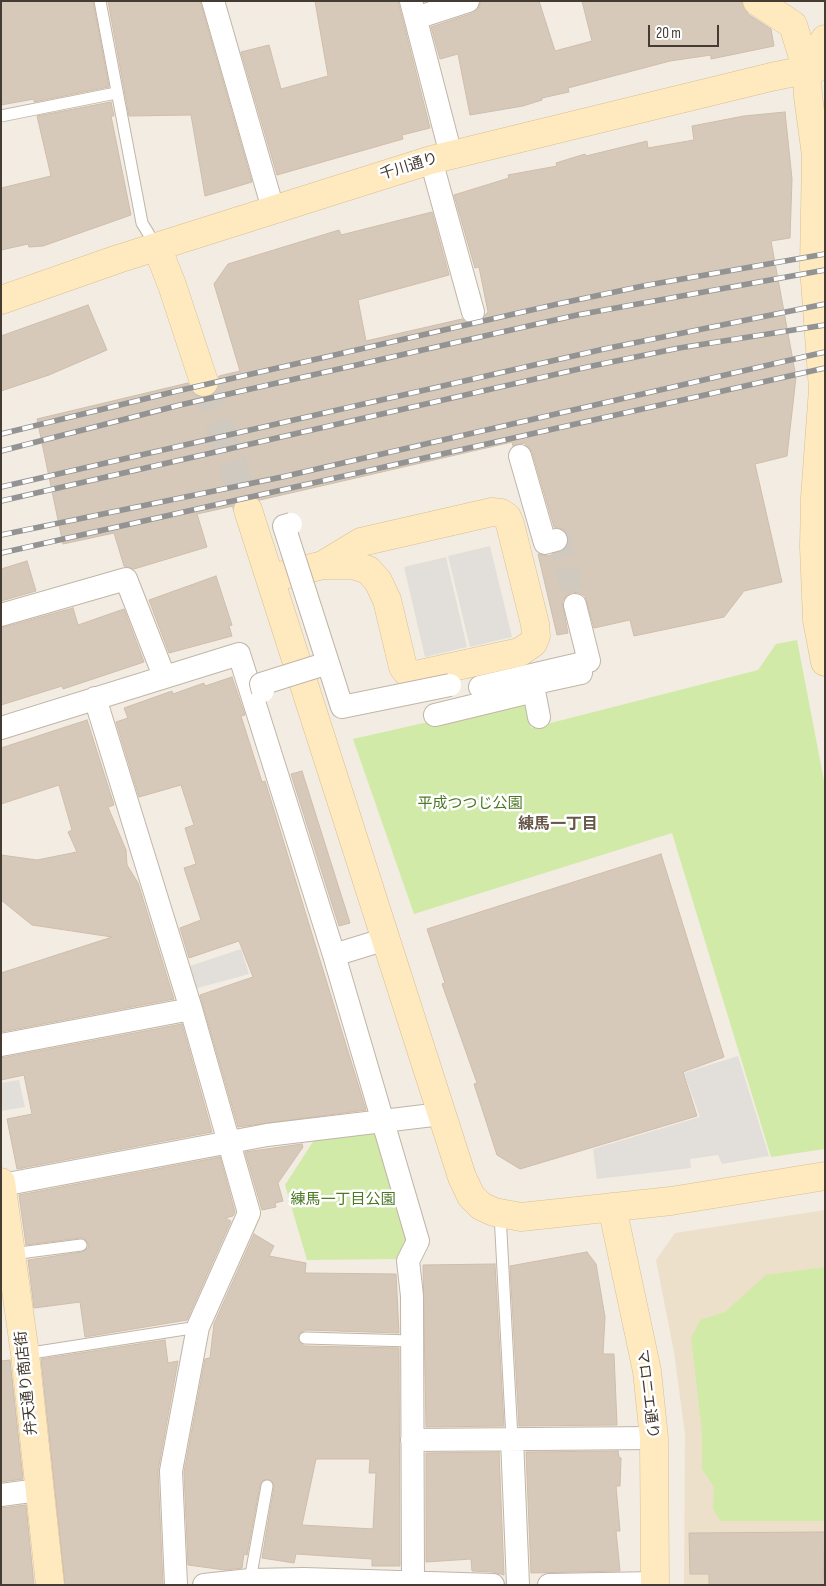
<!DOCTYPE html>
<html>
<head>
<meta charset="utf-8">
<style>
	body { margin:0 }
	#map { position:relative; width:826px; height:1586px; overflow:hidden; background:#f2ece2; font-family:"Sofia Sans Condensed",sans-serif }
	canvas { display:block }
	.frame { position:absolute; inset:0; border:2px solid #443b32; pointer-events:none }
	.scale { position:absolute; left:648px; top:25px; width:71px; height:22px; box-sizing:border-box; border:2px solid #443b32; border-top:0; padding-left:6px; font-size:15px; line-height:18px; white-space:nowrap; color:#443b32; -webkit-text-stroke:4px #fff; paint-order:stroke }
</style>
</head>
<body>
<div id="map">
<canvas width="826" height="1586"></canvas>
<div class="frame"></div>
<div class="scale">20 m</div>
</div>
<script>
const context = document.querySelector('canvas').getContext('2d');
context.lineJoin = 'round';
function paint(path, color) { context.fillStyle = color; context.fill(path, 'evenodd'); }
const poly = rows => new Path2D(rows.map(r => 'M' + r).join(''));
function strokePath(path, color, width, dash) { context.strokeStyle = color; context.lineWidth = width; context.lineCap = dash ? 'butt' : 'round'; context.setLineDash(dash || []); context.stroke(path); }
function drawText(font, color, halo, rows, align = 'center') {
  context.font = font + ' "Sofia Sans Condensed","Noto Sans JP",sans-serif'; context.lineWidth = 5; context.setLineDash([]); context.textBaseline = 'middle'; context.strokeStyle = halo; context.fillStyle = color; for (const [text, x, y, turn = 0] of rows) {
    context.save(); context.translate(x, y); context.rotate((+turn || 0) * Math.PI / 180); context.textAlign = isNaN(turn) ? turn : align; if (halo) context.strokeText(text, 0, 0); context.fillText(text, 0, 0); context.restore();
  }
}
const education = poly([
	[825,1210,825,1585,684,1585,685,1434,674,1352,656,1260,675,1233]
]);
const green = poly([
	[797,640,825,786,825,1149,771,1157,672,833,414,914,353,739,525,700,531,728,758,670,776,644],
	[377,1130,407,1240,397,1259,307,1260,285,1185,316,1137],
	[825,1267,825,1521,720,1521,713,1509,714,1487,702,1469,702,1432,691,1338,700,1320,725,1312,766,1275]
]);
const parking = poly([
	[490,546,512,637,470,647,448,556],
	[446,557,467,647,425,657,404,567],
	[241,949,249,974,194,989,187,967],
	[738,1056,769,1156,722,1164,718,1155,690,1159,691,1168,597,1179,593,1149,700,1117,684,1073],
	[19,1080,25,1107,1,1111,1,1083]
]);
const building = poly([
	[1,1,93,1,109,87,34,102,34,99,1,105,1,1],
	[108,1,200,1,252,182,205,196,191,115,129,116,108,1],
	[315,1,398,1,430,128,402,135,403,139,277,175,241,52,269,45,281,89,328,76,315,1],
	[481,1,539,1,555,51,592,41,582,1,742,1,748,14,771,29,774,46,711,59,711,55,670,61,568,88,569,92,542,98,542,100,523,106,470,115,458,54,440,59,431,27,473,13,478,9,481,1],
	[111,102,114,116,111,116,131,215,43,246,29,247,28,244,1,250,1,188,51,176,37,116,111,102],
	[785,112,792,179,790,238,771,241,796,377,787,456,755,464,782,582,744,591,724,617,634,636,630,620,594,628,585,596,579,593,572,592,566,596,562,602,568,633,557,635,538,554,548,556,560,552,569,544,569,537,565,530,554,527,532,452,524,443,513,446,512,442,260,500,252,495,243,495,237,499,233,506,197,514,207,547,134,569,124,566,114,533,63,544,37,419,188,383,193,393,200,397,208,397,215,393,219,385,219,376,240,371,214,284,228,264,339,230,341,235,432,212,449,275,358,300,366,341,462,319,469,325,477,324,488,312,479,267,475,268,454,195,509,178,508,175,557,166,556,163,585,154,586,156,647,141,648,148,694,140,692,126,744,116,785,112],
	[88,305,107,350,49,375,1,391,1,336,88,305],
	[27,561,36,591,1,601,1,569,27,561],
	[216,576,232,625,229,626,232,636,169,653,149,600,216,576],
	[73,608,78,625,124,609,144,662,63,689,62,686,1,705,1,628,73,608],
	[232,677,245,715,241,716,262,782,265,781,366,1110,238,1127,200,995,253,977,239,941,189,958,180,928,201,920,184,868,196,864,185,828,194,825,181,785,139,797,116,722,128,718,124,708,172,691,173,694,204,683,205,686,232,677],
	[87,720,114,805,108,807,126,850,127,865,138,883,174,999,1,1032,1,973,112,937,32,925,1,900,1,855,37,860,77,852,68,832,72,830,59,785,1,804,1,748,87,720],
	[302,771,350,923,339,926,291,774,302,771],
	[661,854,724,1057,683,1072,697,1116,520,1169,497,1155,474,1084,477,1083,442,984,445,983,427,929,661,854],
	[182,1024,212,1132,17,1169,7,1119,32,1114,24,1075,1,1080,1,1058,182,1024],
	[302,1144,303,1147,278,1183,283,1201,275,1203,276,1207,262,1210,245,1152,302,1144],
	[220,1157,235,1212,233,1216,225,1218,231,1221,187,1320,85,1337,80,1302,34,1308,28,1260,82,1252,88,1248,88,1244,84,1238,80,1238,26,1245,19,1195,220,1157],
	[254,1234,274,1246,269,1256,306,1263,305,1273,396,1274,399,1333,305,1330,299,1334,298,1338,301,1344,305,1346,399,1348,400,1566,372,1566,372,1559,296,1554,294,1563,262,1558,274,1487,272,1481,268,1479,262,1481,260,1485,247,1555,244,1554,242,1568,225,1570,188,1565,184,1472,205,1359,210,1358,214,1324,254,1234],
	[316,1459,370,1459,369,1473,376,1473,373,1529,302,1525,316,1459],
	[587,1252,596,1264,605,1317,603,1354,614,1354,617,1425,519,1426,510,1266,587,1252],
	[495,1264,504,1426,426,1427,423,1265,495,1264],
	[165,1340,168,1363,178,1361,158,1471,163,1585,65,1585,41,1359,165,1340],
	[10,1360,23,1479,1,1482,1,1361,10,1360],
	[618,1451,619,1457,621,1458,620,1486,616,1486,620,1531,616,1531,620,1571,531,1573,526,1452,618,1451],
	[499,1452,504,1575,493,1572,472,1571,471,1559,426,1562,426,1453,499,1452],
	[26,1505,34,1585,1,1585,1,1508,26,1505],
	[825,1532,823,1585,709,1585,709,1574,690,1574,689,1533,825,1532]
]);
const streetTunnel = poly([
	[556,540,560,540,575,605]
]);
const secondaryTunnel = poly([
	[204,382,248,510]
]);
const lane = poly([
	[100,1,142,223,156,246],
	[1,116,116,93],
	[500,1214,512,1439],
	[12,1254,81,1245],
	[305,1338,411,1341],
	[25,1354,198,1327],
	[250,1580,267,1486]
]);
const street = poly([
	[213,1,273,209],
	[411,1,451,155],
	[416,18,468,1],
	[431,160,473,312],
	[520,456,545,543,556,540],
	[575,605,589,661,579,664],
	[1,615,126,579,164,676],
	[480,687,579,664,581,673,503,690,504,698],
	[95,698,191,1009,249,1213,198,1327,171,1471,176,1585],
	[435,715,534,691,539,717],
	[1,728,239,654,334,955,418,1241,408,1261,412,1296,413,1583],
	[334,955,386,939],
	[1,1045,191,1009],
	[2,1185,267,1135,441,1114],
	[512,1439,518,1585],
	[412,1440,654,1438],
	[1,1495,38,1490],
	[204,1585,250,1580,304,1579,493,1585],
	[549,1585,655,1583]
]);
const secondary = poly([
	[757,1,793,25,807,70],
	[825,39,807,70,808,96,816,155,814,267,823,389,815,498,814,547,817,620,825,662],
	[157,247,172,285,204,382],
	[1,300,118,259,431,160,771,77,825,66],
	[248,510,462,1177,471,1196,481,1206,494,1212,521,1217,671,1201,825,1176],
	[272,578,323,565,353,565,368,570,378,581,387,600,403,667,407,672,416,675,520,652,533,643,536,636,535,624,510,524,507,517,501,513,492,512,361,542,323,565],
	[1,1182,25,1354,50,1585],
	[612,1207,647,1371,654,1438,655,1585]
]);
const rail = poly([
	[1,434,177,391,562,303,648,285,825,254],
	[1,451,180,405,577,315,825,270],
	[1,487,604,349,825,304],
	[1,501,592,366,679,348,825,325],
	[1,535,282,477,825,352],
	[1,553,825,368]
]);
const streetBridge = poly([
	[291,524,284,526,328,663],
	[263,691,261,684,328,663,342,707,450,685]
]);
const streetNames = [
	["千川通り",409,167,-17],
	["弁天通り商店街",27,1383,-96],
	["マロニエ通り",647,1394,83]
];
const parkNames = [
	["平成つつじ公園",470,804],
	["練馬一丁目公園",343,1200]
];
const neighbourhoodNames = [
	["練馬一丁目",558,825]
];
paint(education, '#ece0cb');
paint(green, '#d2eaa7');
paint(parking, '#e2dfdb');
paint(building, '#d7c9ba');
strokePath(building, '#cfbdaa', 1);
strokePath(streetTunnel, '#cfc9bf', 22, [22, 11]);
strokePath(secondaryTunnel, '#cfc9bf', 28, [28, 14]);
strokePath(lane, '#c1b5a7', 13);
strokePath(street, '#c1b5a7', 24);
strokePath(secondary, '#d9bf90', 29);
strokePath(lane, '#fff', 11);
strokePath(street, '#fff', 22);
strokePath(secondary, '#ffeabf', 28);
strokePath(rail, '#939393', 5.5);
strokePath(rail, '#fff', 4, [11]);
strokePath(streetBridge, '#c1b5a7', 24, []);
strokePath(streetBridge, '#fff', 22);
drawText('15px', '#443b32', '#fff', streetNames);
drawText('15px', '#4b7823', '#fff', parkNames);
drawText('bold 16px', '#675849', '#fff', neighbourhoodNames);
</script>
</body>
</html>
